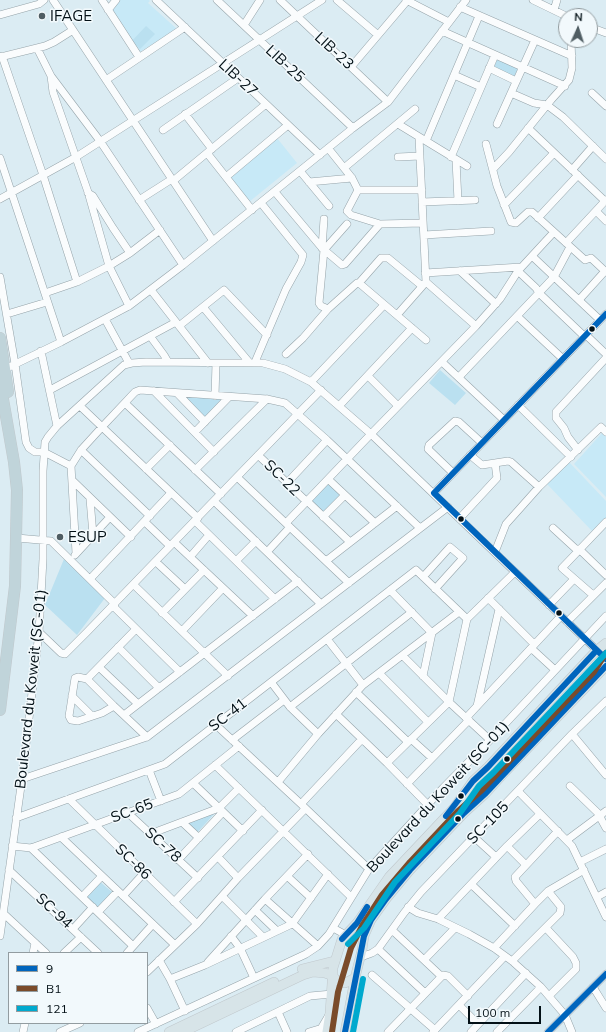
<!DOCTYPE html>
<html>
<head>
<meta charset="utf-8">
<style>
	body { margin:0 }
	#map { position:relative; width:606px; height:1032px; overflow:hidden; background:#dbecf3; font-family:Mulish,sans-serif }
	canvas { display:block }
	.legend { position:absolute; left:8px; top:952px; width:140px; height:72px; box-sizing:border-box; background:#f2f9fc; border:1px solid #929ca0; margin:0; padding:5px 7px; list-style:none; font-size:12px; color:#031016 }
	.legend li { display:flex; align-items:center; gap:8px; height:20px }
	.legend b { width:20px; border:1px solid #929ca0 }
	.north { position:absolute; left:558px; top:8px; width:40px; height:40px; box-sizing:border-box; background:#f2f9fc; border:1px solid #929ca0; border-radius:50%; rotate:3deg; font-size:11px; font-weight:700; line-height:16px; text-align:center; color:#031016 }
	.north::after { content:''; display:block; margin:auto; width:14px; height:18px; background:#4f5d63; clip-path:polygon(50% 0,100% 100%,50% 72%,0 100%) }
	.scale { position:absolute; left:468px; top:1006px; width:73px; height:18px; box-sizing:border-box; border:2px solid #031016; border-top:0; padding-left:5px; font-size:12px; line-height:14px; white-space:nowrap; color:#031016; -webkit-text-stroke:3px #f2f9fc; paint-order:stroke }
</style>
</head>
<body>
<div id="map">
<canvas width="606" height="1032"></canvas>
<ul class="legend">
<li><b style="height:5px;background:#0065bd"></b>9</li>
<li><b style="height:5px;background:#7a4b2a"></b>B1</li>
<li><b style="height:5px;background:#00a9ce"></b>121</li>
</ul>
<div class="north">N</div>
<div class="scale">100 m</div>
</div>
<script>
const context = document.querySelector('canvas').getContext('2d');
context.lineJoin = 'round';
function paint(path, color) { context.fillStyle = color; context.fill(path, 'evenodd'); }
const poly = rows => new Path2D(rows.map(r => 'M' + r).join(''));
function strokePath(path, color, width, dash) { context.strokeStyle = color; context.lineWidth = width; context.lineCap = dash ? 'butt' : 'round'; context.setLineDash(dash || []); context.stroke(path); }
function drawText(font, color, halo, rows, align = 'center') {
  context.font = font + ' Mulish,sans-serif'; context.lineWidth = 3; context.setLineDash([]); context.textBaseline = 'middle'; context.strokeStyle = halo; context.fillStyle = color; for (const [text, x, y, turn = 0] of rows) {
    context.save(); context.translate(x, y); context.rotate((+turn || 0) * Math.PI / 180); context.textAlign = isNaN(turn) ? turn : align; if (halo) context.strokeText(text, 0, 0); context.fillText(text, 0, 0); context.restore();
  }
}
const built = poly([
	[118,0,149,0,150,1,148,3,177,29,138,53,109,10],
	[277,138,297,163,249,202,229,177],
	[602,433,606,437,606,497,574,464],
	[569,462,606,501,606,518,592,531,546,483]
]);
const green = poly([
	[146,26,155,34,140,49,132,41],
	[497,59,518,68,514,77,494,67],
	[440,370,466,393,455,405,429,383],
	[182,397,224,399,204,418],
	[327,481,344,497,325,515,309,500],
	[64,559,105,598,77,635,45,605],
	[215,813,195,835,184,824,195,820],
	[99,881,112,892,95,912,82,900]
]);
const minor = poly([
	[53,0,213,241],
	[102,0,139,57],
	[156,0,320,155],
	[217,0,353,128],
	[280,0,388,102],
	[337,0,378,35],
	[406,0,449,22],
	[533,0,566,16],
	[460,7,572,56],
	[108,10,116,0],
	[554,10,557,0],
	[0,15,39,4,44,0],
	[244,25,260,0],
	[590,27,606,33],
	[442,31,565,86],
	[37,48,51,76,100,141,183,265],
	[2,56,43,175,77,282],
	[0,57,45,46,54,42,73,30],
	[351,67,407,1],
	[489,68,516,81],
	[454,75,481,87],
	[51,76,53,92,88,192,109,266,129,306],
	[106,80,185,27],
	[511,93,534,103,547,105,563,117,606,159],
	[592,93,606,106],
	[185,114,212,149],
	[398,124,467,166],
	[497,124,535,40],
	[528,128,605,201],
	[163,130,238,78],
	[426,141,479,16],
	[486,144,497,186,511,222,516,223,528,212,532,212,585,260,591,258,606,272],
	[328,148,352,178,358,190],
	[207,153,252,210],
	[398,157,420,156],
	[451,157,495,55],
	[0,158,61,342],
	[456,160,458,201],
	[344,168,415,109],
	[493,169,509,152,551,100,569,80,572,68,571,40],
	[572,170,593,146],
	[300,171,329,206],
	[226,177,288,125],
	[173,181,266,104],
	[309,182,352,178],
	[358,190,422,190],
	[358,190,347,211,351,215,380,224],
	[275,192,322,248,342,265,345,264,380,224,423,223],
	[88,193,93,196,113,228,130,253],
	[0,199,76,157,322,0],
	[139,200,172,179],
	[422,202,475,200],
	[504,205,554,153],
	[596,211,606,221],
	[538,218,578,175],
	[347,224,324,250,319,303,321,306,328,309,357,283,359,283,381,258,388,258,422,286],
	[424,235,491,231],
	[566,243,606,200],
	[322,248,324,219],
	[532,256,600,320],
	[460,271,496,304],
	[518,271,536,288,539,293,584,336],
	[425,273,521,267],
	[0,277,15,364,26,442,29,448,35,452,44,452,71,466],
	[426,282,476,326],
	[359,283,426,340],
	[151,290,208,363],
	[45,293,77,282,109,266,130,253,160,230],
	[579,300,605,271],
	[203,307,249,362],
	[7,314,47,302],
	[397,315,426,282,419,137],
	[517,316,563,359],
	[105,319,129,363],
	[179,326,224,290,267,335],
	[586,335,606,354],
	[150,336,164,355,168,362],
	[41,351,57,426],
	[286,354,303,338,328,309],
	[255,362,286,289,301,262,303,255,261,203],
	[442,362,504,420],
	[5,369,61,342,129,306,183,265,353,128,388,102,466,0],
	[368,376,398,406],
	[459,377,554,277,570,247],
	[311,382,384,305],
	[50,390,176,322],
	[154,391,214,452],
	[177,393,205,422],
	[215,396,216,363],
	[125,403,221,494],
	[518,405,571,457],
	[80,406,198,518],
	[339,406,412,328],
	[195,432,229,397],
	[81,450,150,516],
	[578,450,568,437,564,428,556,418,556,412,606,358],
	[258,455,306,501],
	[470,455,482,465,508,461,511,462,539,487],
	[146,469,170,445],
	[195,470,267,399],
	[453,473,428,449,429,445,455,421,459,422,482,443],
	[237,477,349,583],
	[328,479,375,523],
	[73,481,131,537],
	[287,483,327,440],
	[434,493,606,314],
	[90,499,93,535],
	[214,501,321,604],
	[307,501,350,542],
	[323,517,345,495],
	[460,518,497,478,495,463],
	[195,521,275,599],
	[145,522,170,546],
	[286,523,371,434,476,326,500,299,518,271,554,232],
	[553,528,578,551],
	[17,538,51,541,115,604],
	[174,542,253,616],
	[579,549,606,575],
	[267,552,290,527],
	[495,552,506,524,539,487,601,427,606,432],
	[76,553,71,466,81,450,102,427,135,392,140,390,267,399,285,403,327,440,420,528],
	[75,555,110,517],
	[190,557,209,535],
	[236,561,256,541],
	[326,561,397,506],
	[156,562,185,589],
	[423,577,450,547,463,558,435,589],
	[90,579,171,493],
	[134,585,228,676],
	[390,590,432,633,423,676],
	[593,595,562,568,606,522],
	[488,598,534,644],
	[549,605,574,579],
	[113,606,180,672],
	[162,613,204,570],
	[567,622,606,583],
	[182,631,223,588],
	[39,632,61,653,65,654,87,632,321,390],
	[327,639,363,685],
	[118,647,159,688],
	[531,648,555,670],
	[403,656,449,702,490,740],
	[100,668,138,704],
	[379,673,428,722],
	[87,679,136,629],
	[271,682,290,707,318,734],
	[356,692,408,742],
	[72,696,92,716],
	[114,706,102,713,78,721,71,720,69,716,75,678,78,677,87,679,114,706,147,737],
	[477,706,499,609],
	[290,707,412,612],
	[336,714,387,763,428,805],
	[124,715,298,581],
	[466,718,561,616],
	[216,725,301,804,369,869],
	[572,734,606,775],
	[411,739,432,758],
	[232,740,284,700],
	[387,763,449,702,467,619,515,572],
	[215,765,351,897],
	[149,770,161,801],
	[22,779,147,737,448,507],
	[278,782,318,734,363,685,459,612],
	[193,783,243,831],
	[407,784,469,720],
	[570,786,601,816],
	[518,791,572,846,606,917],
	[69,799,197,924],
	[301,804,362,739],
	[128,813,198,878],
	[600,817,606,828],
	[16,818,165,764,416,570,467,619],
	[182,822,199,838],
	[150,834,219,808,239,788],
	[61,837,175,945],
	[474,837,496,857],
	[567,840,606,811],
	[12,846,31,848,179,794,239,746],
	[507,846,526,865],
	[31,848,133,946],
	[218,857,238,878],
	[178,860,223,812],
	[580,862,606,849],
	[9,870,98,953],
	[287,876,311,898],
	[471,884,515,926],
	[123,896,144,873],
	[222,896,263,937],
	[82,897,102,876],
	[597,897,606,892],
	[265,899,318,946],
	[174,902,262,810],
	[535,904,516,881,515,877,558,831],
	[408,907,418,913,438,919,469,934,494,948,512,961,541,987,565,1015,572,1032],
	[255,910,277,931],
	[98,912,118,891],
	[3,913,46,953],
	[438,919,507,846,540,814],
	[333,928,346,935],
	[546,928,573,957,576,963,576,969,549,996],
	[73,929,93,907],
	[392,930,441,976],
	[0,936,22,779,39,632,43,559,43,471,45,442,48,437,57,426,124,365,132,363,146,362,263,363,285,369,311,382,371,434,606,659],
	[231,936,240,948,254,978],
	[494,948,535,904,548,891,584,870],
	[378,949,425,993],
	[33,953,35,943],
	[64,953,81,937],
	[127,953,153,924],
	[361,957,372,953,378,949,404,913,421,892,572,734,606,701],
	[159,960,170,979,185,1011],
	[424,960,455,928],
	[512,961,560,913,561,907,548,891],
	[208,962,265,899,308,854],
	[147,972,197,924,238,878,305,809],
	[372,975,435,1030],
	[170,979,205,965,292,924,328,874],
	[593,987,606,1008],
	[459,1005,478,1024],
	[147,1008,156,1024],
	[278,1012,287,1032],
	[23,1032,25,1023],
	[60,1032,80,1023],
	[138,1032,306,954,318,946,329,934,369,869,443,788,490,740,606,616],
	[236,1032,310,996,332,994],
	[309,1032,319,1029],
	[319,1032,329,1015],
	[388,1032,443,975,448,976,468,996],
	[433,1032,505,956],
	[471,1032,526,973],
	[497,1032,541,987],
	[548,1032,606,974]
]);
const major = poly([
	[302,969,334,961],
	[169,1032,274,982],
	[183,1032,303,975,313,972,325,973,333,976,336,980,345,983,355,978],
	[327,1032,330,1013,333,968,342,939,357,923,389,877,454,808,473,781,488,767,596,651,606,643],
	[345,1032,355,978,362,950,364,936,371,920,386,899,410,870,464,813,486,793,505,772,606,666]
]);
const highway = poly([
	[0,338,8,392],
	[0,382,14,462,17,490,15,586,0,710]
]);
const bus1 = poly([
	[434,493,606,314],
	[434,493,606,659],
	[446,816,473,781,488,767,596,651],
	[342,939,357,923,367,907],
	[345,1032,364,936,371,920,386,899,410,870,464,813,486,793,606,666],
	[548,1032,606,974]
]);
const bus2 = poly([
	[332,1032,338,992,351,948,362,926,382,895,410,862,457,812,482,790,594,672,606,653]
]);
const bus3 = poly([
	[348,944,364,928,395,882,460,813,479,786,494,772,606,653],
	[353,1032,363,979]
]);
const markers = [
	[42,16,4,"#4f5d63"],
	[592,329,3.5,"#031016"],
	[461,519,3.5,"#031016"],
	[60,537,4,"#4f5d63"],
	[559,613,3.5,"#031016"],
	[507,759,3.5,"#031016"],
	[461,796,3.5,"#031016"],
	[458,819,3.5,"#031016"]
];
const poiNames = [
	["IFAGE",50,16],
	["ESUP",68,537]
];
const streetNames = [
	["LIB-23",334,51,43],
	["LIB-25",285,64,43],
	["LIB-27",238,78,43],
	["SC-22",282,478,44],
	["Boulevard du Koweit (SC-01)",31,689,-84],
	["SC-41",228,715,-38],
	["Boulevard du Koweit (SC-01)",438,797,-47],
	["SC-65",132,811,-20],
	["SC-105",488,823,-46],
	["SC-78",163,845,43],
	["SC-86",133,862,44],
	["SC-94",54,911,43]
];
paint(built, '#c7e9f7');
paint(green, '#bae0f0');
strokePath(minor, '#95a3a9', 8);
strokePath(major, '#c0c8cc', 10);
strokePath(highway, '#c0c8cc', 12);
strokePath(minor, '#fafcfd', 7);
strokePath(major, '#d7e4e8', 9);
strokePath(highway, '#c0d4da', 11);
strokePath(bus1, '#0065bd', 6);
strokePath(bus2, '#7a4b2a', 6);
strokePath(bus3, '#00a9ce', 6);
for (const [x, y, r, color] of markers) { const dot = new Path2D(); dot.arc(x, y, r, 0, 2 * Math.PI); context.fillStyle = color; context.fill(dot); strokePath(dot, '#f2f9fc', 1.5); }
drawText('15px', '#031016', '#f2f9fc', poiNames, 'left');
drawText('15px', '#031016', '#f2f9fc', streetNames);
</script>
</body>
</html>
